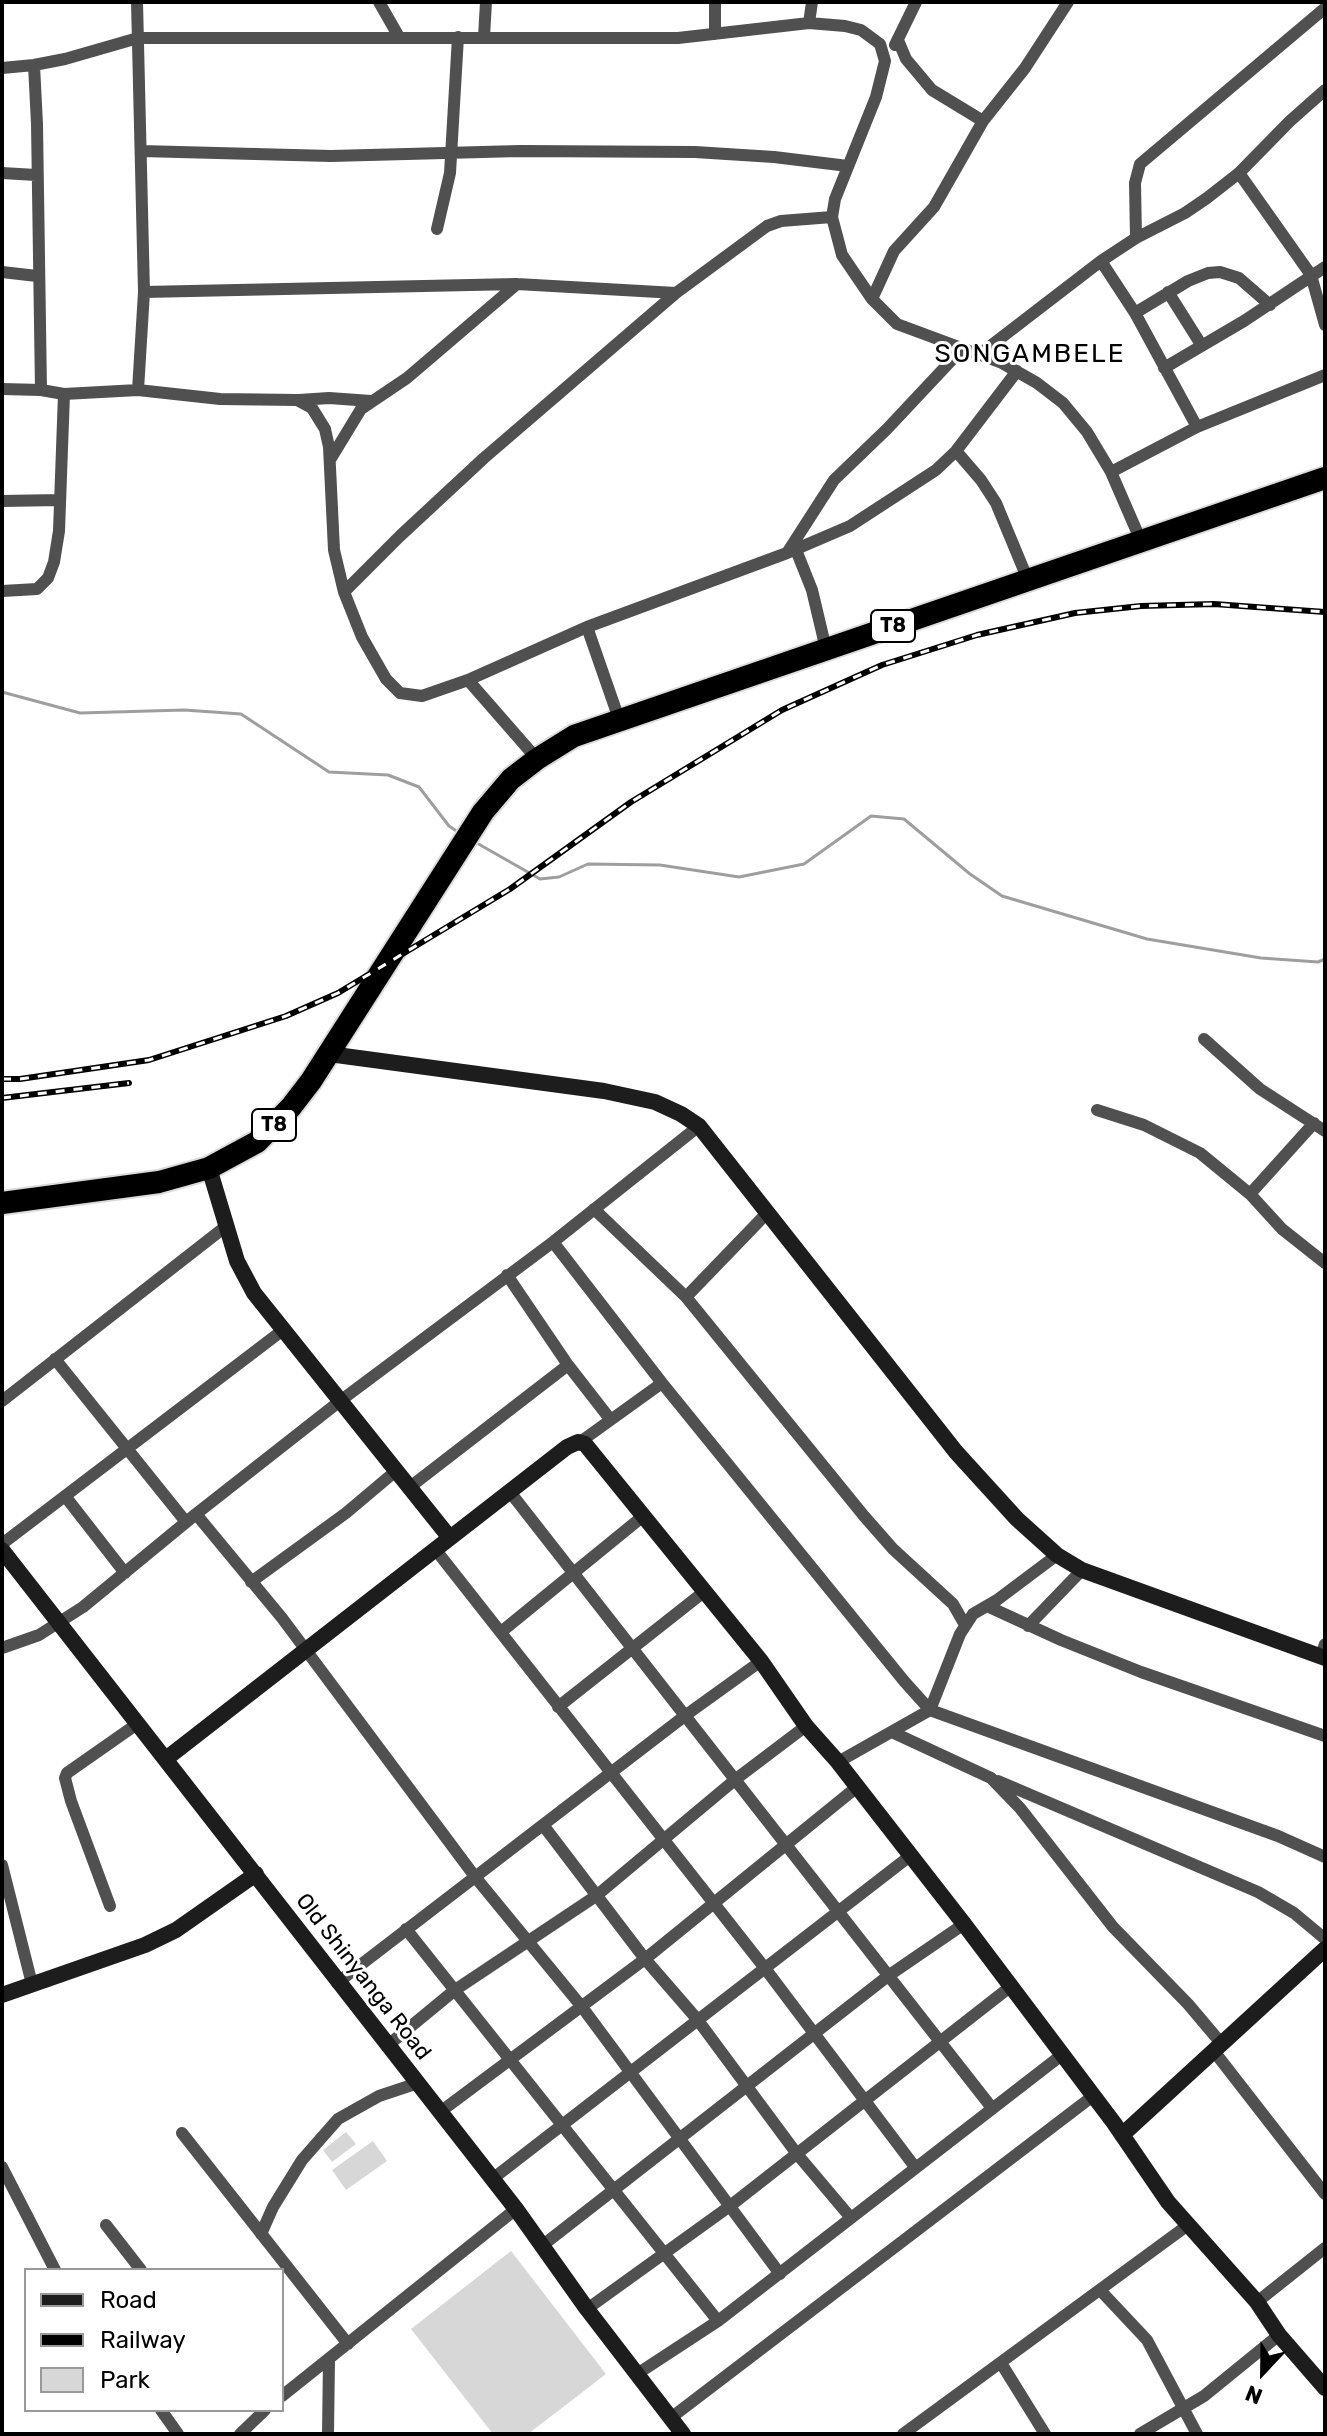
<!DOCTYPE html>
<html>
<head>
<meta charset="utf-8">
<style>
	body { margin:0 }
	#map { position:relative; width:1327px; height:2436px; overflow:hidden; background:#fff; font-family:Rubik,sans-serif }
	canvas { display:block }
	.frame { position:absolute; inset:0; border:4px solid #000; pointer-events:none }
	.legend { position:absolute; left:24px; top:2268px; width:260px; height:144px; box-sizing:border-box; background:#fff; border:2px solid #999; margin:0; padding:10px 14px; list-style:none; font-size:24px; color:#000 }
	.legend li { display:flex; align-items:center; gap:16px; height:40px }
	.legend b { width:40px; border:2px solid #999 }
	.north { position:absolute; left:1223px; top:2332px; width:80px; height:80px; -webkit-text-stroke:6px #fff; paint-order:stroke; rotate:202deg; font-size:22px; font-weight:700; line-height:32px; text-align:center; color:#000 }
	.north::after { content:''; display:block; margin:auto; width:28px; height:36px; background:#000; clip-path:polygon(50% 0,100% 100%,50% 72%,0 100%) }
</style>
</head>
<body>
<div id="map">
<canvas width="1327" height="2436"></canvas>
<div class="frame"></div>
<ul class="legend">
<li><b style="height:10px;background:#1d1d1d"></b>Road</li>
<li><b style="height:10px;background:#000"></b>Railway</li>
<li><b style="height:22px;background:#d7d7d7"></b>Park</li>
</ul>
<div class="north">N</div>
</div>
<script>
const context = document.querySelector('canvas').getContext('2d');
context.lineJoin = 'round';
function paint(path, color) { context.fillStyle = color; context.fill(path, 'evenodd'); }
const poly = rows => new Path2D(rows.map(r => 'M' + r).join(''));
function strokePath(path, color, width, dash) { context.strokeStyle = color; context.lineWidth = width; context.lineCap = dash ? 'butt' : 'round'; context.setLineDash(dash || []); context.stroke(path); }
function drawText(font, color, halo, rows, align = 'center') {
  context.font = font + ' Rubik,sans-serif'; context.lineWidth = 6; context.setLineDash([]); context.textBaseline = 'middle'; context.strokeStyle = halo; context.fillStyle = color; for (const [text, x, y, turn = 0] of rows) {
    context.save(); context.translate(x, y); context.rotate((+turn || 0) * Math.PI / 180); context.textAlign = isNaN(turn) ? turn : align; if (halo) context.strokeText(text, 0, 0); context.fillText(text, 0, 0); context.restore();
  }
}
const green = poly([
	[346,2132,356,2144,332,2162,323,2150],
	[373,2141,387,2161,346,2190,332,2170],
	[511,2251,606,2374,528,2434,493,2434,411,2329]
]);
const stream = poly([
	[2,692,80,713,184,710,241,714,329,772,388,775,419,787,449,826,458,832],
	[475,842,540,879,559,877,588,864,660,865,739,877,804,864,871,816,904,819,970,874,1002,896,1147,939,1261,958,1318,962,1325,959]
]);
const street = poly([
	[137,2,144,292,517,284,676,293],
	[379,2,399,37],
	[809,23,812,2],
	[715,34,715,2],
	[484,37,486,2],
	[898,40,906,59,932,90,983,121],
	[895,45,916,2],
	[34,65,37,124,41,390],
	[2,68,34,65,65,59,138,38,678,38,809,23,845,26,861,30,880,44,885,61,876,97,835,199,832,217,842,255,872,299,897,324,1002,363,1037,383,1063,403,1087,432,1111,472,1141,541],
	[141,151,331,156,520,151,695,152,774,157,848,166],
	[2,173,36,175],
	[1239,173,1311,275,1325,325],
	[437,229,450,173,458,37],
	[1136,238,1135,183,1140,164,1325,8],
	[1101,261,1135,313,1197,427],
	[2,272,37,276],
	[1168,292,1202,346],
	[872,299,894,251,934,207,983,121,1025,68,1068,2],
	[1135,313,1188,281,1208,273,1220,272,1239,278,1270,305],
	[980,354,1101,261,1136,238,1185,213,1207,198,1239,173,1290,121,1325,90],
	[1164,368,1244,321,1325,267],
	[2,389,41,390,64,394,59,531,54,562,48,578,37,589,2,591],
	[138,390,144,292],
	[64,394,138,390,220,399,297,400,312,408,325,429,329,447,334,550,344,592,362,637,386,679,400,693,422,696,468,680,587,627,787,553,834,480,887,429,963,348],
	[299,400,329,398,371,401],
	[956,451,981,480,996,503,1028,580],
	[330,460,361,409,407,378,517,284],
	[1111,472,1197,427,1325,375],
	[2,501,60,500],
	[796,550,812,590,826,649],
	[787,553,850,526,936,470,956,451,1017,371],
	[344,592,400,536,484,458,676,293,767,226,781,221,832,217],
	[587,627,619,719],
	[468,680,537,759],
	[1204,1039,1260,1089,1325,1131],
	[1097,1110,1144,1125,1200,1153,1250,1194,1282,1229,1325,1263],
	[1250,1194,1314,1123],
	[594,1209,686,1297,864,1516,893,1549,953,1604,965,1625],
	[553,1242,662,1383,904,1681,930,1710,1278,1836,1325,1857],
	[507,1275,568,1365,610,1419],
	[686,1297,768,1212],
	[55,1359,186,1522],
	[2,1401,225,1227],
	[580,1442,662,1383],
	[410,1487,568,1365],
	[510,1492,992,2108],
	[65,1496,125,1573],
	[196,1514,282,1618,476,1878,582,2007,780,2274],
	[2,1544,283,1330],
	[435,1549,764,1967,915,2167],
	[251,1582,346,1513,397,1470],
	[987,1606,1061,1640,1141,1672,1325,1736],
	[1028,1626,1082,1570],
	[501,1632,642,1517],
	[2,1648,39,1635,83,1607,196,1514,340,1401,553,1242,699,1126],
	[1321,1656,1325,1644],
	[558,1707,705,1591],
	[894,1733,991,1778,1020,1808,1113,1927,1188,2004,1221,2043],
	[838,1762,930,1710,960,1634,973,1614,997,1600,1057,1555],
	[998,1781,1258,1892,1294,1913,1325,1939],
	[543,1825,645,1959,697,2019,797,2154,851,2218],
	[2,1865,32,1984],
	[110,1906,71,1801,65,1778,67,1773,137,1724],
	[406,1929,718,2321],
	[337,1983,686,1715,761,1661],
	[387,2046,455,1990,596,1896,736,1779,806,1726],
	[1213,2050,1325,2194],
	[440,2112,645,1959,857,1787],
	[182,2133,348,2344],
	[2,2167,55,2270],
	[491,2180,910,1856],
	[106,2225,141,2270],
	[261,2234,273,2207,302,2160,338,2119,379,2096,418,2083],
	[543,2245,888,1976,964,1924],
	[1100,2290,1147,2340,1197,2434],
	[1257,2302,1325,2248],
	[587,2309,730,2206,1010,1987],
	[1001,2363,1045,2434],
	[637,2374,718,2321,1063,2054],
	[282,2396,516,2209],
	[161,2410,178,2434],
	[672,2417,1093,2096],
	[240,2434,265,2410],
	[328,2434,329,2359],
	[903,2434,1188,2225],
	[1140,2434,1204,2396,1279,2335]
]);
const secondary = poly([
	[329,1054,604,1091,655,1102,681,1114,699,1126,956,1452,1017,1519,1057,1555,1082,1570,1325,1658],
	[209,1168,237,1261,254,1293,450,1538],
	[2,1550,516,2209,587,2309,683,2434],
	[167,1758,567,1447,578,1442,585,1444,761,1661,806,1726,838,1762,964,1924,1114,2123,1168,2202,1257,2302,1279,2335,1325,2388],
	[2,1995,145,1945,176,1930,256,1874],
	[1122,2135,1325,1949]
]);
const highway = poly([
	[2,1203,159,1182,209,1168,257,1142,291,1107,311,1081,483,812,511,779,537,759,574,736,1325,478]
]);
const rail = poly([
	[2,1079,20,1079,149,1060,286,1016,338,993,510,889,631,802,782,710,882,665,977,635,1075,613,1141,606,1214,604,1325,612],
	[2,1098,129,1083]
]);
const shields = [
	[893,626,44],
	[274,1125,44]
];
const shieldNames = [
	["T8",893,626],
	["T8",274,1125]
];
const streetNames = [
	["Old Shinyanga Road",363,1977,52]
];
const quarterNames = [
	["SONGAMBELE",1030,354]
];
paint(green, '#d7d7d7');
strokePath(stream, '#9e9e9e', 3);
strokePath(highway, '#dbdbdb', 26);
strokePath(street, '#505050', 12);
strokePath(secondary, '#1d1d1d', 16);
strokePath(highway, '#000', 22);
strokePath(rail, '#000', 6);
strokePath(rail, '#fff', 3, [9]);
for (const [x, y, w] of shields) { const box = new Path2D(); box.roundRect(x - w / 2, y - 16, w, 32, 6); context.fillStyle = '#fff'; context.fill(box); strokePath(box, '#000', 2); }
drawText('bold 20px', '#000', null, shieldNames);
drawText('22px', '#000', '#fff', streetNames);
context.letterSpacing = '2px';
drawText('26px', '#000', '#fff', quarterNames);
context.letterSpacing = '0px';
</script>
</body>
</html>
